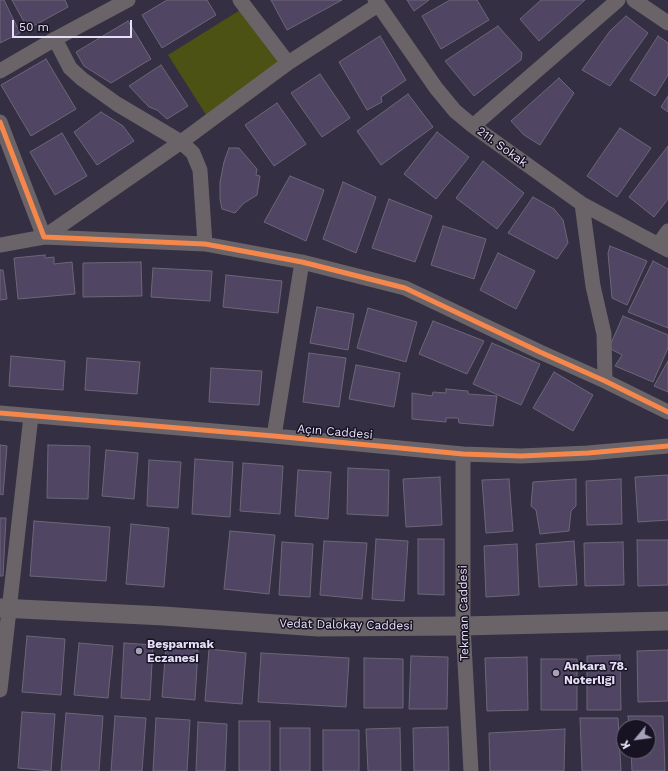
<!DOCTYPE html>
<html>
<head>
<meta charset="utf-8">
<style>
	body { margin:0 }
	#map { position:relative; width:668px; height:771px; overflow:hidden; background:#342f42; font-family:"Work Sans",sans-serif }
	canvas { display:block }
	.north { position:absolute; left:616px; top:719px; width:40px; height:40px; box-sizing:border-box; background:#181323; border:1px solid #6a6578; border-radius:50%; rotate:241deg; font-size:11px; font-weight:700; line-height:16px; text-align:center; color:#e5e0f7 }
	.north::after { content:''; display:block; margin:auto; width:14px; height:18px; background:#a7a2b8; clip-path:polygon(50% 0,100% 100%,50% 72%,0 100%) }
	.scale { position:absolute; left:12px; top:20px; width:120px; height:18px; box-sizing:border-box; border:2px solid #e5e0f7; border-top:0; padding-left:5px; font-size:12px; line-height:14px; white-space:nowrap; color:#e5e0f7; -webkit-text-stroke:3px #181323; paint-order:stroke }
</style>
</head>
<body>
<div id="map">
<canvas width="668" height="771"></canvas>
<div class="north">K</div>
<div class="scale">50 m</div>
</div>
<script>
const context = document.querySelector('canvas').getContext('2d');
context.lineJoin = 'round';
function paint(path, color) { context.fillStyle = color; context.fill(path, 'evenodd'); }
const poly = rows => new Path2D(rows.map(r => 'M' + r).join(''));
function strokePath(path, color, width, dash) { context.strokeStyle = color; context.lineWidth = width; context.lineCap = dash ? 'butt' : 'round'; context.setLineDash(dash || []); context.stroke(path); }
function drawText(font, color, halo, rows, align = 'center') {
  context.font = font + ' "Work Sans",sans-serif'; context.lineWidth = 3; context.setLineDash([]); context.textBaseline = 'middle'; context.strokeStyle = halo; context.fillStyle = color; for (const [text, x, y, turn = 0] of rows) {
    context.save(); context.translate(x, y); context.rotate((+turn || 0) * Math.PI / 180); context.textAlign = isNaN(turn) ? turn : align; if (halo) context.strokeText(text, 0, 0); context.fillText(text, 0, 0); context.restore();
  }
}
const green = poly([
	[245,7,288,63,210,121,168,55]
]);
const building = poly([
	[0,0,4,0,20,33,0,43,0,0],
	[12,0,65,0,68,7,28,29,12,0],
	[167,0,207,0,216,15,162,48,142,15,167,0],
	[271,0,342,0,287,30,271,0],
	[407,0,429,0,414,11,407,0],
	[450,0,477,0,489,20,441,49,422,16,450,0],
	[541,0,585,0,539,41,520,19,541,0],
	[626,16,648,33,610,86,582,70,610,31,626,16],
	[128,21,151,59,111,83,84,66,76,52,128,21],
	[498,26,522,53,521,60,474,96,445,61,498,26],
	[380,36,406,80,381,97,382,102,367,110,339,62,380,36],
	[658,36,668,43,668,75,655,96,630,80,658,36],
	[46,59,76,109,31,136,1,85,46,59],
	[161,65,188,106,167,119,157,110,149,107,129,86,161,65],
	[320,74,350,118,322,137,291,93,320,74],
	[559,78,574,93,540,145,524,135,511,121,559,78],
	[408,94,433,127,381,165,357,131,408,94],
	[668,96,668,112,661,107,668,96],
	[277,103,306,144,274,166,245,125,277,103],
	[101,112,123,126,134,141,97,165,74,132,101,112],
	[620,128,651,148,617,197,587,176,620,128],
	[437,132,469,157,436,199,404,174,437,132],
	[62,133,87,176,55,195,30,152,62,133],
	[668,146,668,199,654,217,629,197,668,146],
	[229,148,239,148,257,169,256,175,260,176,257,195,244,203,235,213,222,209,220,199,220,182,224,162,229,148],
	[483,161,524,193,497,229,456,198,483,161],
	[290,176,324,190,306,241,264,222,290,176],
	[343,182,376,197,356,253,323,239,343,182],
	[533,197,554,209,563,220,568,243,557,259,508,233,533,197],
	[389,199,432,216,415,262,372,248,389,199],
	[443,226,486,239,474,279,431,265,443,226],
	[610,246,647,261,627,305,612,298,608,253,610,246],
	[498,253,535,271,516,309,480,290,498,253],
	[45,255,45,258,54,257,54,264,72,262,75,294,18,299,14,258,45,255],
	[653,261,668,269,668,328,628,312,653,261],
	[141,262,142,296,83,297,83,263,141,262],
	[153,268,212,271,210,301,151,297,153,268],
	[0,270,3,270,7,299,0,300,0,270],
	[226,275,282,281,278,313,223,307,226,275],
	[317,307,354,314,348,350,310,343,317,307],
	[368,308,417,322,406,362,357,348,368,308],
	[623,316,668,335,668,348,653,382,615,366,622,355,609,348,623,316],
	[433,321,484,341,467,374,419,354,433,321],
	[492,343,540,364,521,405,473,384,492,343],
	[309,353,346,358,339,407,303,402,309,353],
	[11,356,65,361,63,390,9,386,11,356],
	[87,358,140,362,137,394,85,390,87,358],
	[668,361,668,392,654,386,668,361],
	[356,365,400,373,394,407,349,399,356,365],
	[211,368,262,371,259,405,209,402,211,368],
	[554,372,593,395,573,431,533,408,554,372],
	[446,389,468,391,468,394,497,396,493,426,459,423,458,418,446,418,446,422,412,419,412,393,432,396,433,392,446,393,446,389],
	[0,445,7,446,3,495,0,494,0,445],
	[48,445,90,446,88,499,47,498,48,445],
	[106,450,138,453,134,499,102,496,106,450],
	[195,459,233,462,230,517,192,514,195,459],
	[149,460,181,462,178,508,147,506,149,460],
	[243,463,283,466,280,514,240,511,243,463],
	[348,468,389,470,388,516,347,514,348,468],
	[298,470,331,472,328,519,295,516,298,470],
	[668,475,668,520,638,522,635,477,668,475],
	[440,477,442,525,406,527,403,479,440,477],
	[509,479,513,531,486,533,482,480,509,479],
	[576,479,576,506,571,511,569,531,540,534,536,510,531,506,533,482,576,479],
	[621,479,622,524,587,525,586,481,621,479],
	[0,518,6,518,3,576,0,576,0,518],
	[34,521,110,527,106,581,30,576,34,521],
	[131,524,169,528,164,587,126,584,131,524],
	[230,531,275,535,269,594,224,589,230,531],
	[376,539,408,541,404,601,372,599,376,539],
	[418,539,444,539,444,595,418,594,418,539],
	[637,540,668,540,668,585,638,586,637,540],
	[324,541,367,543,362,599,320,595,324,541],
	[574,541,577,585,539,587,536,544,574,541],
	[282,542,313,544,310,597,279,595,282,542],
	[623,542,624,585,585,586,584,543,623,542],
	[517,544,519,595,486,597,484,546,517,544],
	[27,636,65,639,61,695,22,692,27,636],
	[79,643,113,646,108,698,74,695,79,643],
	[124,643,153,645,150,700,121,698,124,643],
	[166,647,198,650,195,700,162,697,166,647],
	[209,649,246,653,242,704,205,701,209,649],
	[668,650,668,701,638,702,637,651,668,650],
	[261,653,349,658,346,707,258,702,261,653],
	[620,655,621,710,587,710,587,656,620,655],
	[411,656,448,657,447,709,409,709,411,656],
	[527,657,528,710,487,711,485,658,527,657],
	[364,658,403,659,403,708,364,708,364,658],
	[541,659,577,659,577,710,541,710,541,659],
	[22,712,55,714,51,771,18,768,22,712],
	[66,713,103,716,99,771,61,771,66,713],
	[115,716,146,718,142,771,111,771,115,716],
	[628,716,663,716,665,771,632,771,631,751,648,751,648,727,629,727,628,716],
	[156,718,190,720,187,771,153,771,156,718],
	[580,718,618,718,621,771,582,771,580,718],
	[239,721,270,721,270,771,239,771,239,721],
	[198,722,227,724,225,771,196,771,198,722],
	[448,727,449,771,414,771,413,728,448,727],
	[280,728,310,728,310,771,280,771,280,728],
	[400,728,401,771,368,771,366,729,400,728],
	[565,729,564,771,490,771,489,733,565,729],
	[323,730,359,730,359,771,323,771,323,730]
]);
const minor = poly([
	[240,0,288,63],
	[375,0,436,88,455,111,473,126,582,204,668,250],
	[634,0,668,23],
	[55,39,70,68,82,79,117,104,181,142,193,153,200,170,205,244],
	[0,71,55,39,128,0],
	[0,122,44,237,205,244,302,262,405,288,540,352,605,381,668,412],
	[473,126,618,0],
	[582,204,593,286,604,334,605,381],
	[0,245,44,237,181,142,288,63,378,5],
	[658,245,668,231],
	[0,413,274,436,463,454,521,456,588,453,668,446],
	[274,436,302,262],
	[463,454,463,626,471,771],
	[0,690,31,416]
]);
const tertiary = poly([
	[0,608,164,616,318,627,463,626,668,621]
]);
const cycleway = poly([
	[0,122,44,237,205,244,302,262,405,288,540,352,605,381,668,412],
	[0,413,274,436,463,454,521,456,588,453,668,446]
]);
const markers = [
	[139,651,4,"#a7a2b8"],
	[556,673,4,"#a7a2b8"]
];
const streetNames = [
	["211. Sokak",502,147,36],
	["Açın Caddesi",335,432,5],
	["Tekman Caddesi",464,613,-91],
	["Vedat Dalokay Caddesi",346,625,1]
];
const poiNames = [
	["Beşparmak",147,644],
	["Eczanesi",147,658],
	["Ankara 78.",564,666],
	["Noterliği",564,680]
];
paint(green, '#4c5213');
paint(building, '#504664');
strokePath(building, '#6b6777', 1);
strokePath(minor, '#6a6367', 15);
strokePath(tertiary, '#6a6367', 19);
strokePath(cycleway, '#f5874c', 5);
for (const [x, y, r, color] of markers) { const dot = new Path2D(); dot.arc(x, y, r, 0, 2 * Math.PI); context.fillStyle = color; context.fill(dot); strokePath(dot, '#181323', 1.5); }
drawText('12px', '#e5e0f7', '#181323', streetNames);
drawText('bold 12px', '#e5e0f7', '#181323', poiNames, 'left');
</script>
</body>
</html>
